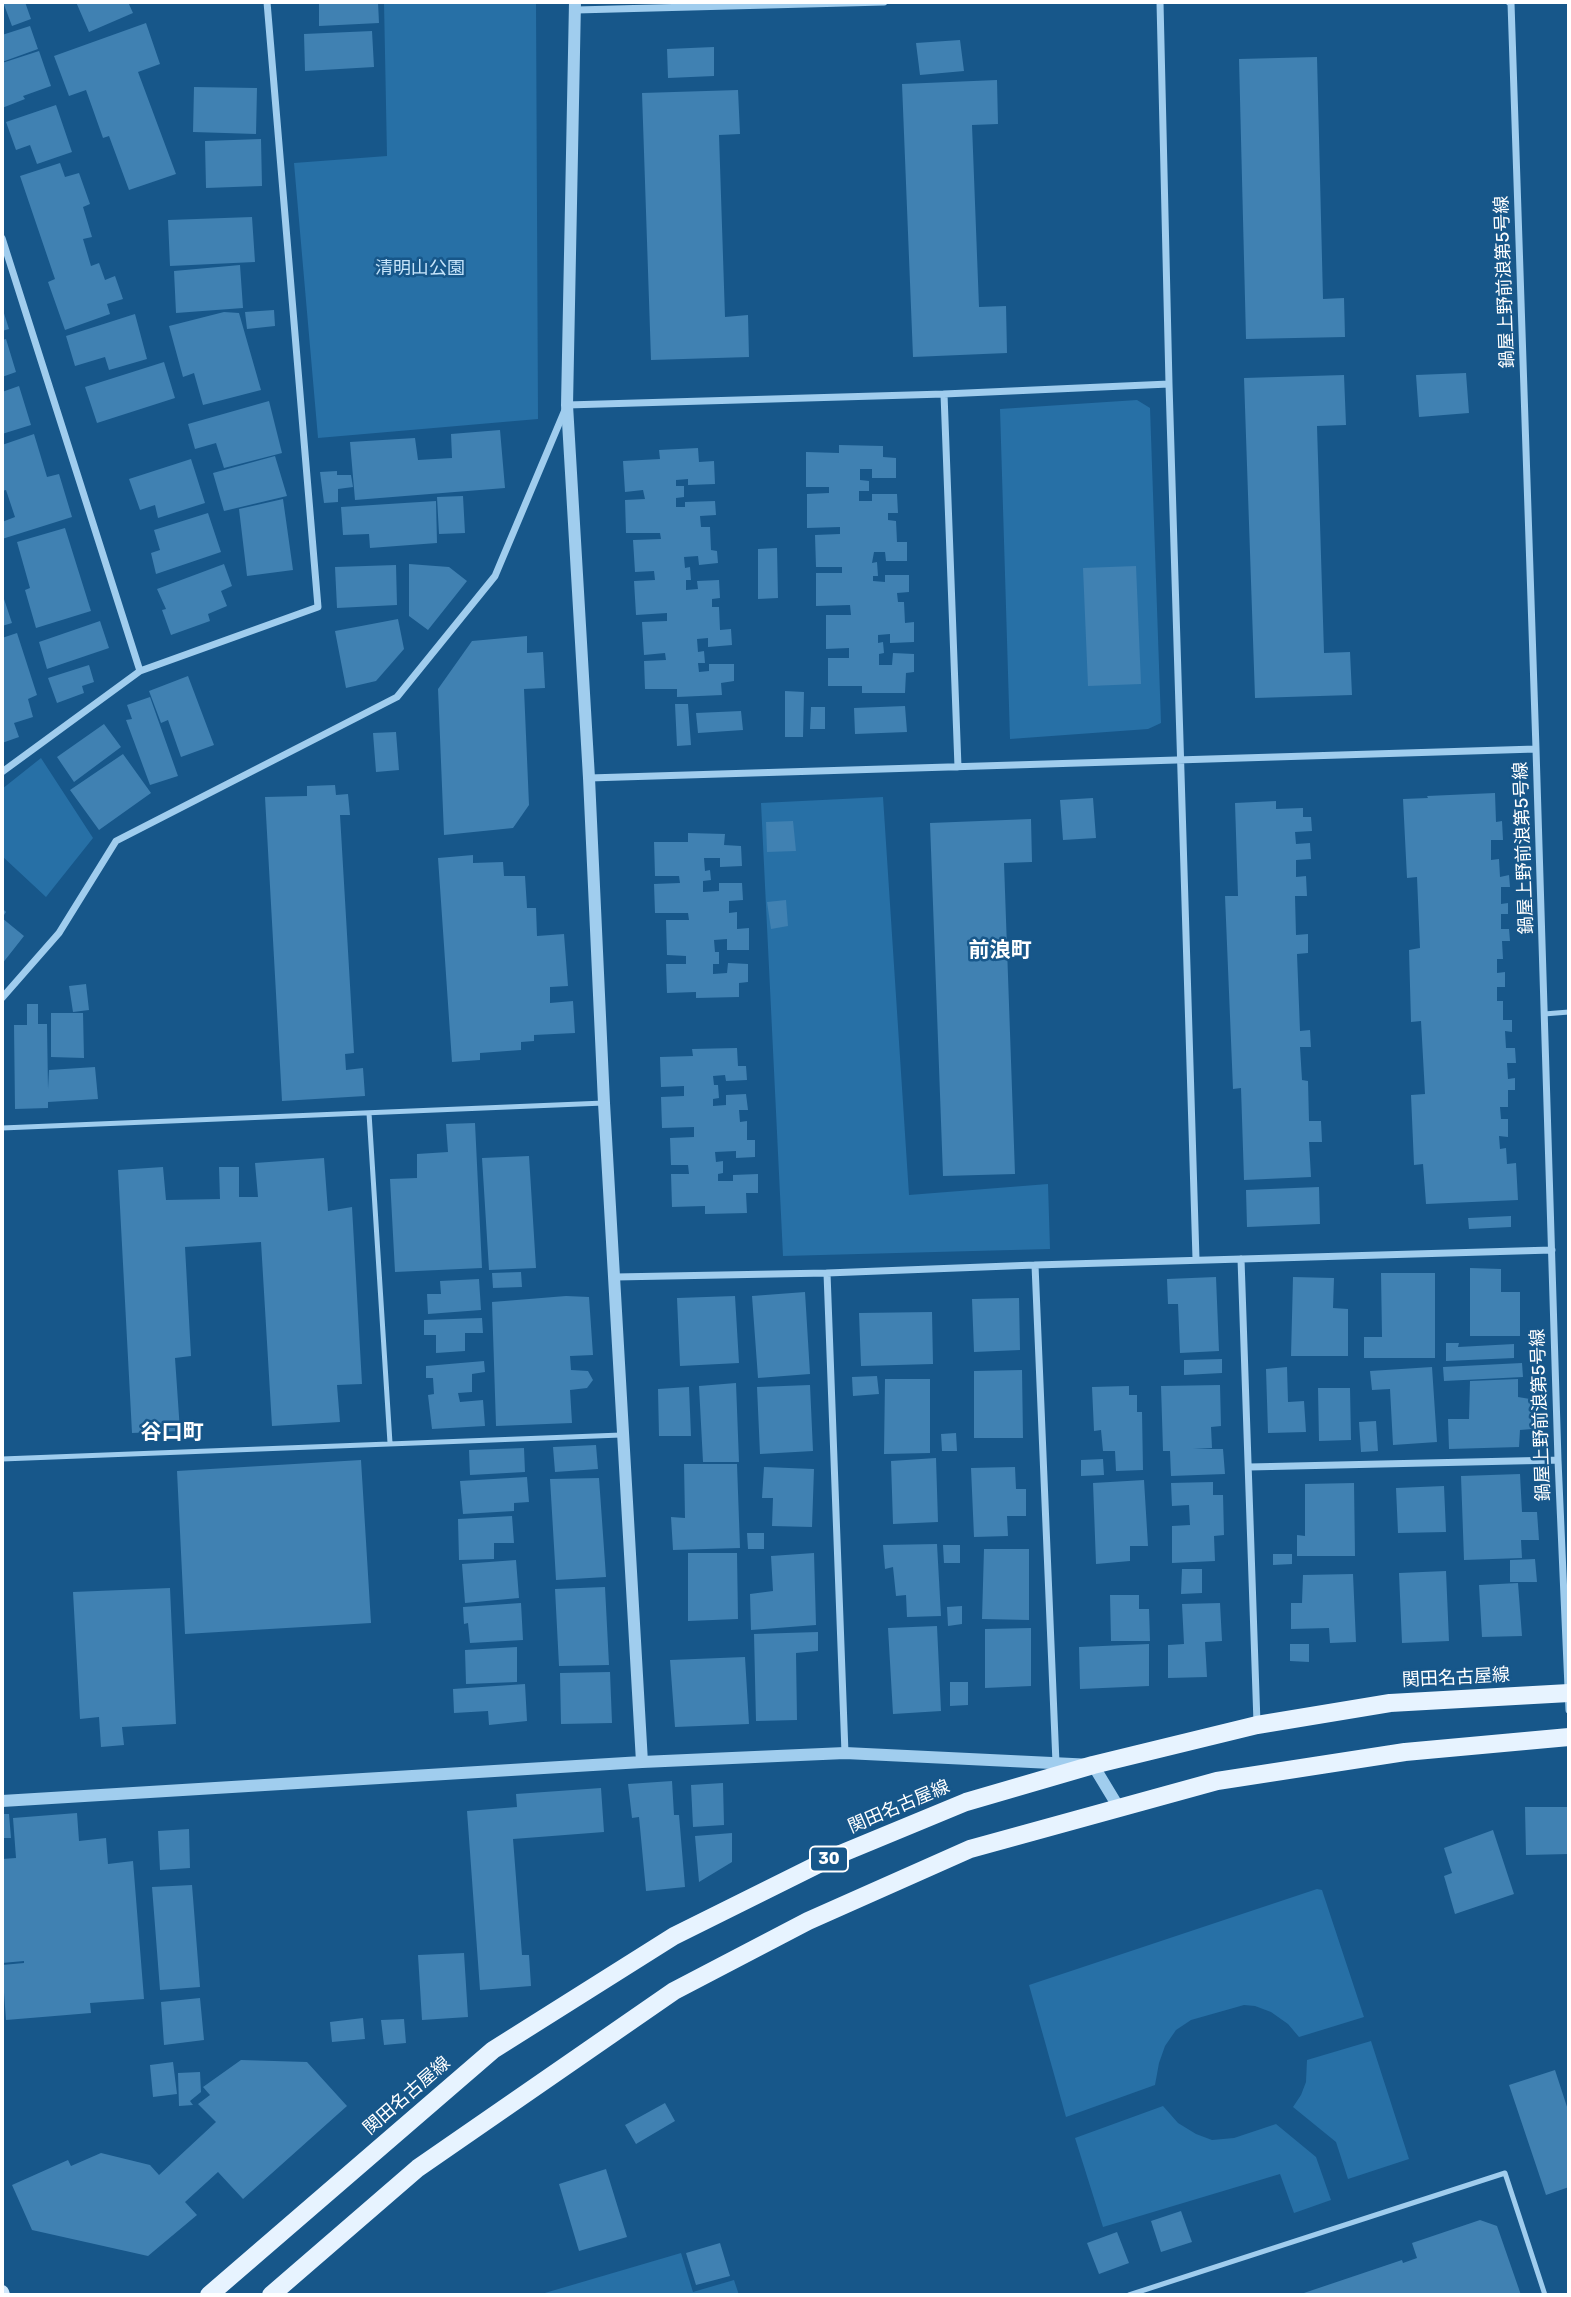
<!DOCTYPE html>
<html>
<head>
<meta charset="utf-8">
<style>
	body { margin:0 }
	#map { position:relative; width:1571px; height:2297px; overflow:hidden; background:#17578a; font-family:Rubik,sans-serif }
	canvas { display:block }
	.frame { position:absolute; inset:0; border:4px solid #fff; pointer-events:none }
</style>
</head>
<body>
<div id="map">
<canvas width="1571" height="2297"></canvas>
<div class="frame"></div>
</div>
<script>
const context = document.querySelector('canvas').getContext('2d');
context.lineJoin = 'round';
function paint(path, color) { context.fillStyle = color; context.fill(path, 'evenodd'); }
const poly = rows => new Path2D(rows.map(r => 'M' + r).join(''));
function strokePath(path, color, width, dash) { context.strokeStyle = color; context.lineWidth = width; context.lineCap = dash ? 'butt' : 'round'; context.setLineDash(dash || []); context.stroke(path); }
function drawText(font, color, halo, rows, align = 'center') {
  context.font = font + ' Rubik,"Noto Sans JP",sans-serif'; context.lineWidth = 5; context.setLineDash([]); context.textBaseline = 'middle'; context.strokeStyle = halo; context.fillStyle = color; for (const [text, x, y, turn = 0] of rows) {
    context.save(); context.translate(x, y); context.rotate((+turn || 0) * Math.PI / 180); context.textAlign = isNaN(turn) ? turn : align; if (halo) context.strokeText(text, 0, 0); context.fillText(text, 0, 0); context.restore();
  }
}
const green = poly([
	[384,2,536,2,538,419,318,438,294,163,387,156],
	[1137,400,1150,408,1161,723,1148,729,1010,739,1000,409],
	[41,758,93,838,46,897,2,856,2,789],
	[883,797,909,1195,1048,1184,1050,1249,783,1256,761,803],
	[1317,1889,1322,1890,1364,2017,1299,2037,1288,2024,1271,2012,1255,2006,1244,2005,1191,2020,1176,2030,1165,2046,1159,2063,1155,2085,1066,2117,1029,1985],
	[1371,2041,1409,2159,1348,2179,1336,2142,1293,2107,1301,2095,1306,2082,1307,2060],
	[1163,2106,1178,2123,1196,2134,1212,2140,1234,2138,1276,2124,1316,2157,1331,2200,1294,2213,1280,2174,1103,2227,1075,2138],
	[681,2253,693,2292,734,2280,739,2295,538,2295]
]);
const building = poly([
	[3,2,25,2,31,19,12,26],
	[76,2,128,2,133,13,89,32],
	[319,2,378,2,379,23,319,26],
	[146,23,160,64,138,72,176,174,129,190,109,136,103,138,86,90,69,96,54,56],
	[30,26,38,49,2,62,2,35],
	[372,31,374,67,305,71,304,34],
	[960,40,964,71,920,75,916,43],
	[714,47,714,76,668,78,667,49],
	[39,51,51,86,23,96,25,99,2,108,2,63],
	[1317,57,1323,299,1344,298,1345,337,1246,339,1239,59],
	[997,80,998,124,972,125,979,307,1006,306,1007,353,913,357,902,84],
	[194,87,257,88,256,134,193,132],
	[738,90,740,134,719,135,725,317,748,315,749,357,651,360,642,93],
	[56,105,72,152,37,164,30,145,16,150,6,122],
	[261,139,262,186,206,188,205,141],
	[60,163,65,177,79,173,90,204,83,207,92,237,83,239,91,266,99,263,105,280,115,276,123,299,107,304,110,314,65,330,48,282,55,279,20,176],
	[252,217,255,262,170,266,168,220],
	[240,265,243,308,176,313,174,271],
	[2,307,9,329,2,331],
	[274,310,275,326,247,329,245,312],
	[224,312,239,313,261,390,203,405,194,373,183,377,169,326],
	[135,314,147,359,109,370,105,357,75,366,66,336],
	[6,339,16,372,2,377,2,340],
	[164,362,175,398,97,423,85,387],
	[1466,373,1469,413,1419,417,1416,375],
	[1344,375,1346,425,1317,426,1324,653,1350,652,1352,695,1255,698,1244,378],
	[19,386,31,425,2,434,2,392],
	[269,401,282,453,224,468,216,443,195,449,188,424],
	[500,430,505,488,355,500,350,442,415,438,418,460,452,458,451,434],
	[34,434,47,477,59,474,72,517,2,539,2,522,15,517,6,490,2,491,2,445],
	[839,445,883,446,883,457,896,458,896,478,872,478,872,469,860,469,860,480,869,481,869,491,859,491,859,501,872,501,872,494,897,494,898,513,888,513,888,520,896,521,897,542,907,542,907,561,886,561,885,552,874,552,872,563,877,562,878,576,873,576,873,581,885,582,885,575,909,575,909,592,897,593,898,602,904,602,905,623,914,622,914,642,890,643,890,634,878,635,878,643,883,642,884,653,879,654,879,665,892,665,893,653,914,654,914,672,906,673,905,693,862,693,862,686,828,686,828,658,849,658,849,648,826,649,826,615,851,615,850,605,816,606,816,573,842,573,842,567,816,567,815,535,840,534,840,527,807,528,807,494,829,493,829,487,806,487,806,452,839,453],
	[698,448,699,462,714,461,715,484,688,485,688,479,676,480,676,486,684,486,684,497,676,498,676,507,685,507,685,502,715,501,716,515,700,516,701,527,710,527,711,550,717,551,718,563,699,565,698,556,684,557,685,568,690,567,691,580,686,580,686,590,698,589,697,581,719,580,720,598,712,599,712,607,719,607,720,630,731,629,732,645,708,647,708,638,697,639,698,652,704,651,705,663,698,663,699,672,709,671,709,664,734,664,734,681,721,683,722,695,677,697,677,689,645,689,644,661,666,660,665,653,644,655,642,622,667,621,667,613,636,615,634,581,655,580,654,571,635,572,633,540,661,539,660,533,626,533,625,500,645,499,643,490,625,492,623,461,660,459,659,450],
	[275,456,287,496,224,511,213,473],
	[191,459,205,503,158,518,155,505,140,510,129,479],
	[337,471,337,475,351,475,353,487,338,489,338,502,324,503,320,472],
	[463,496,465,533,439,534,437,497],
	[283,499,293,570,247,576,239,509],
	[436,501,437,543,370,548,369,534,343,535,341,507],
	[208,513,221,552,156,574,151,553,160,550,154,530],
	[65,528,91,611,36,628,25,590,30,588,17,542],
	[777,548,778,598,758,599,758,549],
	[224,564,232,586,221,591,227,606,208,614,210,621,171,635,162,610,166,609,157,589],
	[409,564,449,567,467,581,428,630,409,616],
	[396,565,397,605,337,608,335,567],
	[1136,566,1141,684,1088,686,1083,568],
	[2,593,12,623,2,626],
	[398,619,404,649,376,681,346,688,335,631],
	[100,621,109,648,47,669,39,642],
	[17,633,37,695,28,699,33,717,14,723,19,737,2,743,2,638],
	[527,636,527,653,543,652,545,688,524,689,529,805,513,828,444,835,438,689,472,641],
	[89,665,94,682,82,686,84,693,57,703,48,678],
	[188,676,214,745,181,757,168,720,161,723,149,691],
	[785,691,804,692,803,737,785,737],
	[150,697,178,776,150,785,126,720,132,719,127,705],
	[675,704,688,704,691,745,677,746],
	[905,706,907,732,855,734,854,708],
	[811,707,825,707,825,729,810,729],
	[741,711,743,730,698,733,696,713],
	[104,724,121,747,74,782,57,757],
	[396,732,399,770,376,772,373,733],
	[123,754,151,793,99,830,70,790],
	[335,785,336,795,348,794,350,815,340,815,354,1053,345,1054,346,1070,363,1068,365,1096,282,1101,265,797,307,796,307,786],
	[1495,793,1496,822,1502,821,1503,840,1491,840,1491,860,1499,859,1500,877,1509,875,1510,887,1501,887,1501,904,1508,903,1508,914,1501,914,1501,929,1509,929,1510,941,1502,941,1503,959,1497,959,1497,973,1505,972,1505,987,1497,987,1497,1001,1503,1001,1503,1020,1512,1020,1512,1032,1505,1031,1506,1048,1515,1048,1516,1063,1507,1063,1508,1079,1515,1078,1515,1090,1508,1090,1508,1107,1500,1107,1501,1119,1508,1119,1508,1137,1499,1136,1500,1149,1506,1148,1507,1164,1516,1163,1518,1200,1426,1204,1423,1164,1414,1165,1411,1095,1425,1094,1421,1021,1411,1022,1409,950,1420,948,1417,877,1407,878,1403,799,1428,798,1427,796],
	[1093,798,1096,838,1063,840,1060,800],
	[1276,801,1276,809,1303,808,1303,817,1311,817,1312,831,1295,832,1296,844,1310,843,1311,859,1296,860,1296,877,1306,876,1307,896,1295,896,1296,935,1308,934,1308,953,1297,954,1300,1031,1310,1030,1311,1047,1300,1047,1302,1080,1308,1081,1309,1121,1321,1121,1322,1142,1309,1142,1311,1177,1244,1180,1241,1088,1233,1089,1225,896,1238,896,1235,803],
	[1031,819,1032,862,1004,863,1015,1174,943,1176,930,823],
	[793,821,796,851,767,852,766,822],
	[688,833,725,834,724,845,741,846,742,866,720,867,720,858,704,858,705,871,710,870,711,880,703,881,703,892,719,891,719,883,742,883,743,900,729,901,729,913,737,912,737,929,749,928,749,950,727,950,727,939,714,940,715,952,719,952,719,964,713,964,713,974,727,973,728,963,748,964,748,982,739,983,739,997,696,998,696,992,667,993,666,964,686,964,686,956,667,955,666,920,689,920,688,913,655,913,654,884,680,883,679,876,655,876,654,842,688,842],
	[473,855,473,863,503,862,504,876,525,876,527,908,536,908,537,936,564,934,568,986,550,987,550,1003,573,1001,575,1033,534,1035,534,1041,521,1042,521,1050,480,1053,480,1060,452,1062,438,858],
	[786,900,788,926,771,929,767,902],
	[2,908,6,912,2,918,24,936,2,964],
	[86,984,89,1010,73,1012,69,986],
	[27,1004,38,1004,38,1024,47,1024,48,1089,49,1070,95,1067,98,1099,48,1102,48,1108,15,1109,14,1025,27,1025],
	[51,1013,83,1013,84,1058,51,1057],
	[737,1048,738,1066,746,1066,747,1080,726,1081,725,1075,713,1076,714,1085,718,1085,719,1098,713,1099,713,1106,726,1105,726,1095,746,1094,748,1110,739,1110,740,1122,747,1121,747,1140,755,1140,755,1157,736,1158,736,1151,715,1152,716,1162,723,1161,723,1173,718,1174,718,1181,733,1181,733,1175,758,1174,758,1193,746,1193,747,1213,705,1214,705,1206,672,1207,671,1174,689,1174,688,1165,671,1165,670,1138,694,1137,694,1127,662,1128,661,1097,684,1096,684,1086,661,1087,660,1057,693,1056,692,1049],
	[475,1123,482,1268,395,1272,390,1179,417,1178,417,1154,448,1152,446,1124],
	[529,1156,536,1268,489,1270,482,1158],
	[324,1158,328,1211,352,1207,362,1384,337,1385,340,1422,272,1426,261,1242,185,1247,191,1356,175,1358,180,1431,132,1433,118,1170,163,1167,166,1200,220,1199,219,1167,239,1167,239,1197,258,1197,255,1163],
	[1319,1187,1320,1224,1247,1227,1246,1190],
	[1511,1216,1511,1227,1469,1229,1468,1218],
	[1470,1268,1501,1269,1501,1292,1520,1292,1520,1336,1470,1336],
	[521,1272,522,1287,493,1288,492,1273],
	[1381,1273,1435,1273,1435,1358,1364,1358,1364,1337,1382,1337],
	[1216,1277,1219,1351,1180,1353,1178,1304,1168,1304,1167,1279],
	[1293,1277,1334,1278,1333,1308,1348,1309,1348,1356,1291,1356],
	[479,1279,481,1310,428,1314,427,1294,441,1294,440,1281],
	[805,1292,810,1374,758,1378,752,1296],
	[566,1296,589,1297,593,1355,570,1356,571,1370,588,1371,593,1380,587,1388,570,1390,572,1423,496,1426,492,1302],
	[735,1296,739,1363,680,1366,677,1298],
	[1019,1298,1020,1350,974,1352,972,1299],
	[932,1312,933,1364,861,1366,859,1313],
	[482,1318,483,1333,465,1333,465,1351,436,1353,436,1335,424,1335,424,1320],
	[1446,1343,1459,1343,1458,1347,1514,1344,1514,1358,1446,1361],
	[1222,1359,1222,1373,1184,1375,1184,1360],
	[484,1361,485,1372,472,1374,472,1392,458,1393,460,1402,483,1400,485,1426,432,1429,428,1395,434,1394,433,1378,426,1378,426,1366],
	[1522,1363,1523,1377,1444,1381,1443,1367],
	[1287,1367,1288,1402,1304,1401,1306,1432,1268,1433,1266,1369],
	[1432,1367,1437,1442,1393,1445,1390,1389,1372,1390,1370,1371],
	[1022,1370,1023,1438,974,1438,974,1371],
	[877,1376,879,1394,853,1396,852,1377],
	[885,1379,930,1379,930,1453,884,1454],
	[1518,1379,1518,1397,1530,1399,1532,1429,1520,1430,1519,1447,1449,1449,1448,1419,1469,1419,1470,1381],
	[736,1383,739,1462,703,1462,699,1386],
	[810,1385,813,1451,760,1454,757,1387],
	[1220,1385,1221,1426,1211,1427,1212,1448,1193,1449,1223,1449,1225,1474,1171,1476,1170,1451,1163,1451,1161,1386],
	[1129,1386,1129,1395,1137,1395,1137,1412,1142,1412,1143,1470,1116,1471,1115,1451,1103,1451,1101,1430,1094,1431,1092,1387],
	[689,1387,691,1436,659,1436,658,1389],
	[1318,1388,1350,1388,1351,1440,1319,1441],
	[1376,1421,1378,1451,1361,1452,1359,1422],
	[956,1433,957,1451,942,1451,941,1434],
	[596,1445,598,1469,555,1472,553,1447],
	[524,1448,525,1472,470,1475,469,1450],
	[936,1458,938,1522,893,1524,891,1461],
	[1103,1459,1104,1475,1081,1476,1081,1460],
	[361,1460,371,1623,185,1634,177,1471],
	[684,1464,737,1464,740,1548,673,1550,671,1517,685,1518],
	[764,1467,814,1469,812,1527,772,1526,773,1498,762,1498],
	[1015,1467,1016,1489,1026,1489,1026,1516,1007,1516,1008,1536,974,1537,971,1468],
	[1520,1474,1522,1512,1537,1512,1539,1540,1521,1540,1522,1558,1464,1560,1461,1476],
	[527,1477,529,1502,514,1503,514,1511,463,1514,460,1481],
	[599,1478,606,1577,556,1580,550,1479],
	[1144,1480,1148,1546,1130,1546,1130,1561,1096,1564,1093,1483],
	[1213,1482,1213,1495,1223,1495,1224,1535,1214,1536,1215,1561,1172,1563,1172,1526,1190,1525,1189,1505,1172,1506,1171,1483],
	[1354,1483,1355,1556,1297,1556,1297,1535,1305,1536,1305,1484],
	[1444,1486,1446,1532,1398,1533,1396,1488],
	[512,1516,514,1543,494,1543,494,1559,459,1560,458,1519],
	[747,1533,764,1533,764,1549,748,1549],
	[937,1544,941,1616,907,1617,906,1595,896,1596,893,1567,885,1569,883,1545],
	[943,1545,960,1545,960,1563,944,1563],
	[984,1549,1029,1549,1029,1620,982,1619],
	[688,1553,737,1553,738,1619,688,1621],
	[814,1553,816,1625,751,1630,750,1594,773,1591,771,1556],
	[1273,1554,1292,1554,1292,1564,1273,1565],
	[1535,1559,1537,1582,1510,1582,1510,1560],
	[516,1560,519,1598,465,1603,462,1564],
	[1182,1569,1202,1569,1202,1593,1181,1594],
	[1446,1571,1449,1641,1402,1643,1399,1573],
	[1353,1574,1356,1642,1330,1643,1329,1628,1291,1629,1291,1603,1302,1603,1303,1575],
	[1518,1583,1522,1636,1482,1637,1479,1585],
	[605,1587,609,1665,559,1666,555,1589],
	[170,1588,176,1724,122,1727,124,1745,101,1747,99,1717,80,1719,73,1592],
	[1110,1595,1139,1595,1139,1609,1149,1609,1150,1641,1111,1641],
	[521,1603,523,1640,470,1643,468,1623,464,1624,463,1607],
	[1220,1603,1222,1641,1205,1642,1207,1677,1168,1678,1168,1645,1184,1644,1182,1604],
	[962,1606,962,1624,948,1626,947,1607],
	[937,1626,941,1711,893,1714,888,1628],
	[1031,1628,1031,1686,985,1688,985,1629],
	[818,1632,818,1651,796,1653,797,1720,756,1721,754,1634],
	[1149,1644,1149,1686,1080,1689,1079,1647],
	[1290,1644,1309,1644,1309,1662,1290,1661],
	[517,1647,517,1682,466,1684,465,1650],
	[745,1657,749,1724,675,1727,670,1660],
	[610,1672,612,1723,561,1724,560,1673],
	[950,1682,968,1682,968,1705,950,1706],
	[525,1684,527,1721,489,1725,488,1711,454,1713,453,1689],
	[672,1781,674,1815,679,1815,685,1887,646,1891,639,1817,632,1818,628,1784],
	[723,1783,724,1825,693,1827,691,1785],
	[601,1788,604,1832,513,1839,522,1955,529,1955,531,1986,480,1990,467,1811,517,1807,516,1794],
	[1525,1807,1569,1807,1569,1854,1526,1855],
	[77,1813,79,1841,106,1838,108,1864,133,1861,144,1999,90,2003,91,2013,6,2020,2,1965,24,1963,24,1961,2,1963,2,1859,16,1858,13,1818],
	[2,1814,9,1814,11,1838,2,1838],
	[189,1829,190,1868,160,1870,158,1831],
	[1493,1830,1514,1894,1455,1914,1444,1876,1452,1873,1444,1848],
	[732,1833,732,1862,699,1882,695,1836],
	[192,1885,200,1987,160,1990,152,1887],
	[464,1953,468,2017,422,2020,418,1955],
	[200,1998,204,2040,164,2045,161,2002],
	[363,2018,365,2039,332,2042,330,2022],
	[404,2019,406,2043,384,2045,381,2020],
	[241,2060,307,2062,347,2106,243,2199,218,2172,185,2202,197,2215,148,2256,32,2230,12,2185,68,2160,71,2166,101,2153,150,2165,159,2175,216,2122,198,2104,210,2095,203,2087],
	[173,2062,177,2094,153,2097,150,2065],
	[1555,2070,1569,2113,1569,2187,1546,2195,1509,2085],
	[200,2072,201,2092,190,2101,193,2105,179,2106,178,2073],
	[665,2103,675,2121,636,2144,625,2125],
	[606,2169,627,2237,579,2251,559,2184],
	[1181,2211,1192,2242,1161,2252,1151,2221],
	[1480,2220,1497,2226,1521,2295,1298,2295,1402,2260,1403,2263,1417,2258,1412,2243],
	[1117,2232,1129,2263,1099,2274,1087,2243],
	[720,2243,730,2276,696,2285,686,2253]
]);
const service = poly([
	[1544,1014,1569,1012],
	[369,1113,390,1443],
	[2,1128,604,1103],
	[2,1459,621,1435],
	[1129,2295,1505,2173,1545,2295]
]);
const minor = poly([
	[1160,2,1169,384,1196,1259],
	[1509,2,1511,3,1536,749,1558,1460,1569,1710],
	[576,10,884,2],
	[2,238,140,671],
	[944,394,958,767],
	[2,772,140,671,318,607,267,2],
	[589,778,1536,749],
	[2,998,59,933,116,841,397,697,495,576,567,405,944,394,1169,384],
	[1241,1259,1257,1723],
	[1035,1265,1056,1763],
	[827,1273,845,1753],
	[615,1277,827,1273,1035,1265,1552,1250],
	[1249,1467,1558,1460]
]);
const tertiary = poly([
	[575,2,567,405,589,778,604,1103,642,1762],
	[2,1801,642,1762,845,1753,1093,1765,1119,1808]
]);
const secondary = poly([
	[2,2292,3,2295]
]);
const primary = poly([
	[209,2295,493,2050,674,1936,833,1857,966,1802,1093,1765,1257,1725,1390,1703,1569,1693],
	[271,2295,418,2168,674,1991,808,1921,970,1849,1217,1781,1405,1752,1569,1737]
]);
const shields = [
	[829,1859,38]
];
const shieldNames = [
	["30",829,1859]
];
const parkNames = [
	["清明山公園",420,269]
];
const streetNames = [
	["鍋屋上野前浪第5号線",1505,282,-92],
	["鍋屋上野前浪第5号線",1524,848,-92],
	["鍋屋上野前浪第5号線",1541,1415,-92],
	["関田名古屋線",1456,1678,-3],
	["関田名古屋線",899,1807,-23],
	["関田名古屋線",407,2096,-41]
];
const quarterNames = [
	["前浪町",1000,951],
	["谷口町",172,1433]
];
paint(green, '#2770a6');
paint(building, '#4081b2');
strokePath(service, '#a0cdee', 5);
strokePath(minor, '#a0cdee', 7);
strokePath(tertiary, '#a0cdee', 12);
strokePath(secondary, '#cde6fa', 14);
strokePath(primary, '#e7f3ff', 18);
for (const [x, y, w] of shields) { const box = new Path2D(); box.roundRect(x - w / 2, y - 12.5, w, 25, 5); context.fillStyle = '#17578a'; context.fill(box); strokePath(box, '#fff', 2); }
drawText('bold 16px', '#fff', null, shieldNames);
drawText('18px', '#c6e4fa', '#17578a', parkNames);
drawText('18px', '#fff', '#17578a', streetNames);
drawText('bold 21px', '#fff', '#17578a', quarterNames);
</script>
</body>
</html>
